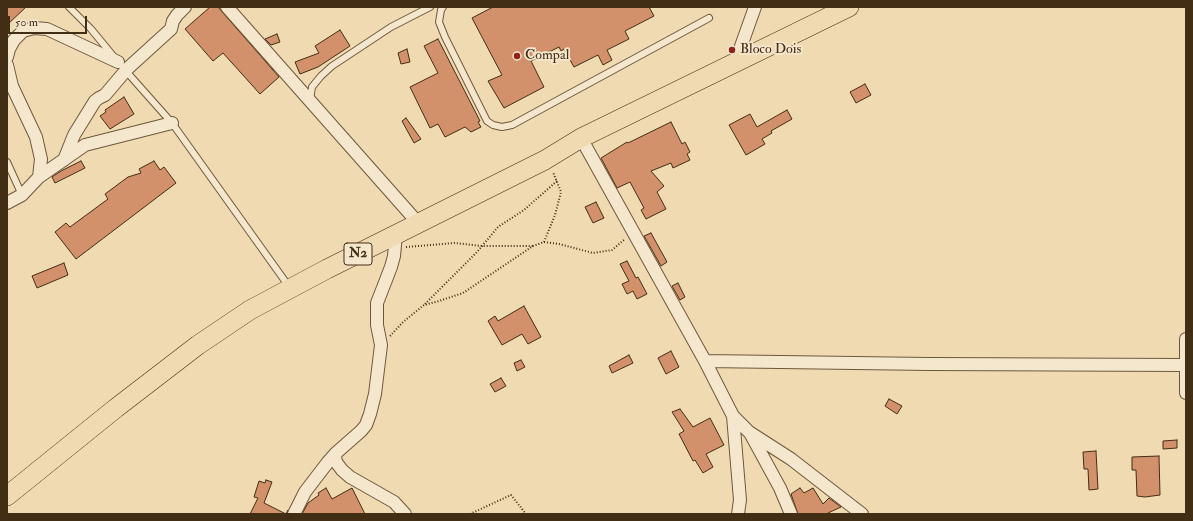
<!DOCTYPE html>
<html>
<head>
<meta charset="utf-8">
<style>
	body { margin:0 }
	#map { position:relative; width:1193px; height:521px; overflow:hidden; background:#f0dab2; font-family:"IM FELL Double Pica",serif }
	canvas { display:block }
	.frame { position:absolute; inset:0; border:8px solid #422d15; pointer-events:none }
	.scale { position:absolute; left:8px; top:16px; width:79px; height:18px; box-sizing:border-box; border:2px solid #422d15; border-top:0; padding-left:5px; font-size:12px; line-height:14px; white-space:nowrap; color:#422d15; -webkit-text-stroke:3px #f5e7cd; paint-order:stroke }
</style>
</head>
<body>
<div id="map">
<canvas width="1193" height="521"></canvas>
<div class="frame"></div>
<div class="scale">50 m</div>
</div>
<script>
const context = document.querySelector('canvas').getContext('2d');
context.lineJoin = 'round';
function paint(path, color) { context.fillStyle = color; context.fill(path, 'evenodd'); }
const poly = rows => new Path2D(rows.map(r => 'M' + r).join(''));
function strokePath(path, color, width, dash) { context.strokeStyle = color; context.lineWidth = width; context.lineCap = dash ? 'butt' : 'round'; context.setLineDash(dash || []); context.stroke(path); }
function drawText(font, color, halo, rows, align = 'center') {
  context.font = font + ' "IM FELL Double Pica",serif'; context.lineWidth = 3.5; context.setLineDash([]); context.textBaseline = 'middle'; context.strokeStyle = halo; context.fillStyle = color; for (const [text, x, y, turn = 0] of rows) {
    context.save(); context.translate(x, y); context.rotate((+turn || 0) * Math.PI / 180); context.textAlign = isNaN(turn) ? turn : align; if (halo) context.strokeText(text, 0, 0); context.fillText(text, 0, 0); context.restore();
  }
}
const building = poly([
	[7,7,26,7,7,25,7,7],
	[210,7,218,7,279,77,260,94,223,53,213,61,185,29,210,7],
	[493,7,649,7,654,16,625,31,629,39,607,50,612,60,603,65,598,55,574,67,564,49,561,51,559,47,531,61,544,87,504,108,488,81,502,75,472,18,493,7],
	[340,30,350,46,318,67,300,74,295,62,319,53,315,46,340,30],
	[277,34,280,42,271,45,265,39,277,34],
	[438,39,480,121,478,122,481,127,471,132,465,127,445,137,438,124,430,128,410,87,438,73,424,46,438,39],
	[407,49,410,62,401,64,398,53,407,49],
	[865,84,871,95,856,103,850,92,865,84],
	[124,97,134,114,110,129,100,116,106,112,105,110,124,97],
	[787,110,792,119,771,131,772,133,762,139,765,144,746,155,729,125,750,114,757,127,787,110],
	[406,118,421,139,414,143,402,121,406,118],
	[671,122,682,144,685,142,690,152,687,154,690,160,673,168,671,163,651,171,664,186,657,192,666,209,646,219,641,210,644,208,630,182,617,188,601,158,627,142,628,143,671,122],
	[81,161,85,168,55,183,52,177,61,171,81,161],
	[154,161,160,170,164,167,176,183,76,259,55,232,66,223,70,227,108,199,105,194,128,177,141,173,139,169,154,161],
	[596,202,604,218,593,223,585,207,596,202],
	[651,233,667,262,661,266,644,236,651,233],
	[627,261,636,278,638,277,647,294,637,299,633,291,627,294,622,284,629,281,620,264,627,261],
	[64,263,68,275,37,288,32,276,64,263],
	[678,283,685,297,680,300,672,286,678,283],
	[524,306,541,337,528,344,522,334,502,345,488,321,495,316,498,321,524,306],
	[671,351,679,367,666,374,658,358,671,351],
	[629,355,633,363,612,373,609,366,629,355],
	[521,360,525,367,517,371,514,363,521,360],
	[501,378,506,386,495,392,490,384,501,378],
	[889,399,902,406,897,414,885,406,889,399],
	[680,409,693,427,710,418,724,445,706,454,713,467,703,473,695,460,693,461,679,434,684,431,672,412,680,409],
	[1177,440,1177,448,1163,449,1163,441,1177,440],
	[1096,451,1098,489,1089,490,1088,469,1084,469,1083,452,1096,451],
	[1159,456,1160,495,1145,497,1137,496,1136,470,1132,470,1132,457,1159,456],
	[266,480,272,482,264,503,286,514,288,510,287,514,250,514,258,498,254,497,259,481,265,483,266,480],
	[326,488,332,499,352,488,365,514,302,514,308,503,319,495,318,493,326,488],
	[800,488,804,493,813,488,823,504,829,498,841,507,828,513,829,514,798,514,791,494,800,488]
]);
const path = poly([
	[544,242,555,215,561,192,553,172],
	[406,247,455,243,482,246,533,246],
	[425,304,477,252,498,227,524,210,557,181],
	[390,336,403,322,424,305,439,301,463,293,533,246,544,242,559,244,593,253,612,250,625,239],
	[470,514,511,495,526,514]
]);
const service = poly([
	[69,7,91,29,114,57],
	[443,7,441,10,439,22,445,37,487,121,493,125,502,127,512,125,709,18],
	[125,70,172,123,290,288],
	[310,100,312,87,321,76,332,66,391,27,430,7],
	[7,162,22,195]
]);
const minor = poly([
	[227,7,419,224],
	[7,57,9,49,14,40,23,31,34,28,47,29,118,62],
	[735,63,755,7],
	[7,65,12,86,36,137,41,159,39,177,22,195,7,203],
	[581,138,705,361,733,416,749,432,791,459,862,514],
	[64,160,74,135,95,101,99,98,105,95,127,69,171,29,173,21,177,15,185,7],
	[39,177,85,145,172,123],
	[1186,339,1186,393],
	[705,361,930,364,1186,365],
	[733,416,740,500,738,514],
	[750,433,780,488,791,514],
	[335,456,336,462,342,470,350,477,394,502,405,514],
	[294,514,305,492,328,462,336,453,361,431,366,425,370,414,375,394,381,345,377,325,377,303,391,267,394,256,396,234]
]);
const primary = poly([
	[7,496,116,408,198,345,250,310,327,269,545,160,581,138,849,7]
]);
const markers = [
	[732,50,4,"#8f2418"],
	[517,56,4,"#8f2418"]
];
const shields = [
	[358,254,28]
];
const shieldNames = [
	["N2",358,254]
];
const poiNames = [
	["Bloco Dois",740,50],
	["Compal",525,56]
];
paint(building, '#d3916b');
strokePath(building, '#422d15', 1);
strokePath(service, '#6e583c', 8);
strokePath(minor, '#6e583c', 14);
strokePath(primary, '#422d15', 20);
strokePath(path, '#422d15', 2, [1, 2]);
strokePath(service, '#f5e7cd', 6);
strokePath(minor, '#f5e7cd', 12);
strokePath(primary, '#f0dab2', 19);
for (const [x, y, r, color] of markers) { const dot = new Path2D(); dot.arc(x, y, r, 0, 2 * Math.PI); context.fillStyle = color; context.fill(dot); strokePath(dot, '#f5e7cd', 1.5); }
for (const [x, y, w] of shields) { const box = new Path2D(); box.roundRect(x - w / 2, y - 11, w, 22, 3); context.fillStyle = '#f5e7cd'; context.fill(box); strokePath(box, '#422d15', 1); }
drawText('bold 13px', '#422d15', null, shieldNames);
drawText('14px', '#422d15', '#f5e7cd', poiNames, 'left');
</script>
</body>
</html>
